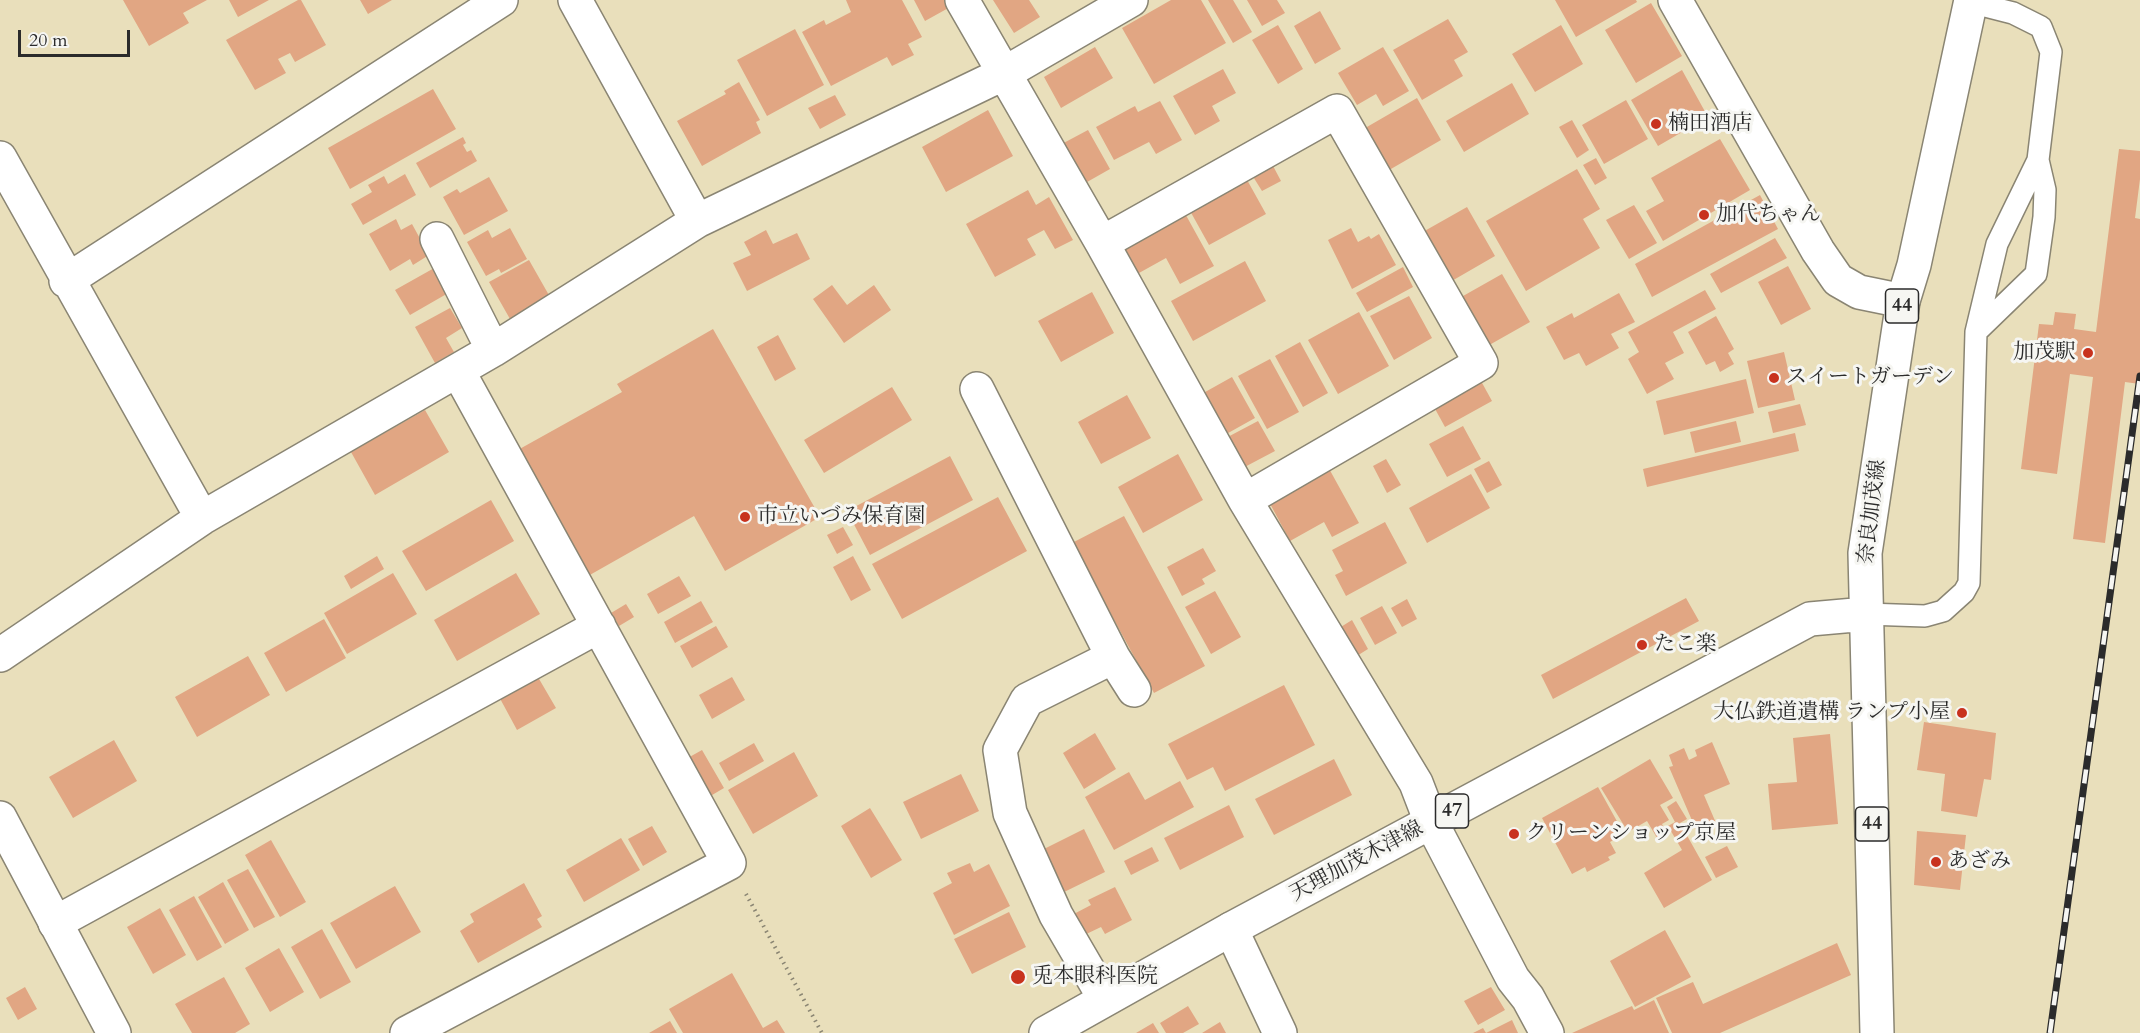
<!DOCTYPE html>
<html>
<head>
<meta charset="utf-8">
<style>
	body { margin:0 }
	#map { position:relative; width:2140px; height:1033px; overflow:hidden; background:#e9dfbb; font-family:Cardo,serif }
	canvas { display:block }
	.scale { position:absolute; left:18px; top:30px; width:112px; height:27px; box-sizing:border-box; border:3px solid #2b2b2b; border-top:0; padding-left:8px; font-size:18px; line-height:21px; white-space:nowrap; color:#2b2b2b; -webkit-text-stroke:4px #f6f6f2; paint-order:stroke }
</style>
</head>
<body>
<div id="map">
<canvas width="2140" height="1033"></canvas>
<div class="scale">20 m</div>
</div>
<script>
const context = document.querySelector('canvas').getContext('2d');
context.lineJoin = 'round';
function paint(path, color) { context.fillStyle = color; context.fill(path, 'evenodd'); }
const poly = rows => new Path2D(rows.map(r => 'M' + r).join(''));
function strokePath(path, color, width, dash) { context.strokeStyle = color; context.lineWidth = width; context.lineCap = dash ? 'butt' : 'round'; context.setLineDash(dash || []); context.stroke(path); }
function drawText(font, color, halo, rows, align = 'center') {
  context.font = font + ' Cardo,"Noto Serif JP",serif'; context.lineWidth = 6; context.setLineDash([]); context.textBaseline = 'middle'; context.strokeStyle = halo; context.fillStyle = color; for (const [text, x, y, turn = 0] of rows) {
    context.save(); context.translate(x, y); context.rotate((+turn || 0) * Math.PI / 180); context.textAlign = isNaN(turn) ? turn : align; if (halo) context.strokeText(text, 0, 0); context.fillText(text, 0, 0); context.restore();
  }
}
const building = poly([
	[123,0,207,0,183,13,189,23,149,46],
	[229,0,269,0,238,17],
	[298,0,301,0,326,45,295,62,290,53,278,59,286,73,255,90,226,40],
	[360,0,392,0,368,14],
	[846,0,902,0,922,37,908,44,914,55,892,66,887,57,831,86,802,32,824,20,826,25,851,12],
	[914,0,949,0,952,6,925,21],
	[993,0,1029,0,1040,17,1014,33],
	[1171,0,1201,0,1226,43,1154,84,1122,28],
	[1208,0,1233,0,1252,32,1233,43],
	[1247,0,1277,0,1285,13,1262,26],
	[1555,0,1636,0,1637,2,1576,37],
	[1651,3,1682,56,1636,83,1605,30],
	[1320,11,1341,49,1315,64,1294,26],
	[1448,19,1468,52,1454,60,1463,76,1422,100,1393,50],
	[1278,25,1303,69,1278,84,1252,40],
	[1561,25,1583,64,1535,92,1512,54],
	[795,29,824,85,767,116,737,60],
	[1095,47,1113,78,1061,108,1044,77],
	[1383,47,1409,91,1383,106,1376,94,1357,105,1338,73],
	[1223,69,1236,93,1212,106,1220,121,1195,135,1173,96],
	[1682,70,1708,117,1658,146,1631,100],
	[739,82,760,120,756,122,761,133,702,166,677,121,726,94,724,91],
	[1512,83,1529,114,1464,152,1446,121],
	[433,89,456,129,350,189,328,148],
	[835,95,846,115,820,129,808,108],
	[1417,98,1441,140,1384,173,1360,131],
	[1626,100,1648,139,1604,164,1582,125],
	[1160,101,1182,140,1156,154,1149,142,1114,160,1096,127,1135,106,1138,112],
	[988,110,1013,156,946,192,922,147],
	[1572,120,1589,150,1577,158,1559,127],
	[1088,130,1110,169,1080,186,1058,146],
	[463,137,466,143,463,145,467,152,471,150,477,161,430,188,416,163],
	[1720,139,1750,190,1663,241,1646,211,1664,201,1651,178],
	[2119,149,2140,151,2140,179,2135,218,2140,219,2140,384,2125,382,2105,543,2073,539,2093,377,2070,374,2057,474,2021,469,2039,324,2053,325,2055,312,2076,314,2074,329,2096,332],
	[1596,158,1607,178,1595,185,1583,165],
	[1272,164,1281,181,1262,191,1252,175],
	[1577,169,1600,209,1583,219,1600,248,1526,291,1486,221],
	[405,174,416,195,363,225,351,204,372,192,368,185,384,176,388,184],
	[489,177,508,211,464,235,443,197,457,189,460,193],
	[1246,178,1266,214,1209,245,1189,209],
	[1028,190,1036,205,1049,197,1073,240,1055,249,1044,230,1027,239,1036,255,995,277,966,224],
	[1760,195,1778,229,1652,297,1635,264],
	[1634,205,1657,243,1629,259,1606,220],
	[1467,207,1495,256,1450,282,1421,233],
	[1182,208,1214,266,1180,284,1166,258,1130,278,1113,246],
	[396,219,401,230,412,224,429,255,413,265,410,259,390,271,369,234],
	[510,228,527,259,501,273,499,269,486,276,467,242,488,230,492,238],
	[1351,228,1358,242,1369,236,1371,239,1379,234,1396,265,1352,289,1328,240],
	[766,230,773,244,797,233,810,259,747,291,733,263,751,255,744,242],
	[1775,238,1787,258,1721,293,1710,274],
	[529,260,550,297,510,319,489,282],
	[1245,261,1266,301,1193,341,1171,301],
	[1788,266,1811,309,1781,325,1758,282],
	[436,267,450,292,410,315,395,290],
	[1403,267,1413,287,1367,312,1356,293],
	[1502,274,1530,322,1484,348,1456,300],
	[832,285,847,305,874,285,891,310,844,343,813,299],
	[1705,290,1716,309,1673,332,1684,353,1665,363,1674,379,1647,394,1628,359,1639,352,1628,332],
	[1092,292,1114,333,1061,362,1038,321],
	[1619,293,1635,322,1611,334,1619,348,1586,366,1579,353,1564,360,1546,327,1572,313,1574,318],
	[1409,296,1432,338,1394,360,1370,316],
	[450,308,462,328,446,338,454,352,435,363,415,327],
	[1359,312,1389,366,1338,394,1308,340],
	[1716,316,1734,349,1728,353,1734,364,1720,372,1715,361,1706,365,1688,332],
	[713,329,820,517,725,571,694,516,588,576,516,451,622,392,617,384],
	[778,335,796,369,775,381,757,347],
	[1300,342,1328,393,1303,407,1275,356],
	[1784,352,1795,400,1758,408,1747,361],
	[1270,359,1299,412,1267,429,1238,376],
	[1232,377,1255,418,1221,437,1198,396],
	[1746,379,1754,413,1664,435,1656,401],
	[1481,381,1492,401,1445,427,1434,407],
	[892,387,912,420,824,473,804,440],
	[1127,395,1151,438,1101,464,1078,422],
	[1800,404,1806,425,1773,433,1768,412],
	[425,410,449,452,375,495,351,452],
	[1258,421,1275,451,1239,470,1222,440],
	[1736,421,1741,442,1695,453,1690,432],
	[1463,426,1481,459,1447,477,1429,444],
	[1795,433,1799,451,1647,487,1643,469],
	[1178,454,1203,500,1143,533,1118,487],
	[950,456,973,500,870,555,847,511],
	[1386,459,1401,485,1387,493,1373,466],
	[1489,461,1502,485,1487,493,1474,469],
	[1327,465,1359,523,1332,537,1324,522,1290,541,1267,498],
	[1471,474,1490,508,1427,543,1409,508],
	[998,497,1027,551,902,619,872,564],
	[491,500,514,541,426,591,402,551],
	[1124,516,1205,666,1154,693,1072,543],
	[1385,522,1407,563,1346,596,1335,575,1343,571,1332,550],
	[843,527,853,545,837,554,827,535],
	[1203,548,1216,571,1202,579,1205,584,1182,596,1167,567],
	[377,556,384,569,351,589,344,576],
	[853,556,871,590,851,601,833,567],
	[393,573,417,614,347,654,324,613],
	[516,573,540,614,457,661,434,620],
	[679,576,691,596,658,614,647,594],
	[1215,591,1241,637,1211,654,1185,607],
	[1686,598,1699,621,1553,699,1541,675],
	[1407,599,1417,619,1402,627,1391,608],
	[701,601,713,622,675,643,664,622],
	[626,604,634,617,619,626,611,613],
	[1382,606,1397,633,1375,645,1360,618],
	[324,619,346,658,286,692,264,653],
	[1352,620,1368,649,1352,659,1336,630],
	[716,626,728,647,692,668,680,646],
	[248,656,270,695,197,737,175,697],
	[535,672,556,708,517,730,497,693],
	[732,677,745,700,712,719,699,695],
	[1284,685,1315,745,1225,791,1213,767,1187,780,1168,744],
	[1924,722,1996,733,1991,780,1984,779,1977,817,1941,811,1945,774,1917,770],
	[1095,733,1116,769,1084,789,1063,753],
	[1830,734,1838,824,1772,830,1768,784,1797,782,1793,738],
	[114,740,137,781,73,818,49,777],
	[1712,742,1730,784,1704,795,1716,823,1697,832,1669,767,1673,766,1669,755,1684,748,1689,760,1697,756,1695,750],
	[754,743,764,761,729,781,719,763],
	[702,750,724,788,707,798,686,759],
	[794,752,818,796,753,834,728,790],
	[1334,759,1352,795,1274,835,1255,799],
	[1650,759,1673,798,1660,805,1669,820,1662,824,1666,832,1657,838,1647,821,1628,832,1601,788],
	[1129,772,1145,800,1180,781,1194,807,1114,850,1085,797],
	[961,774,979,811,921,839,903,802],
	[1598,787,1624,834,1610,842,1616,853,1608,857,1610,860,1587,872,1585,867,1572,874,1542,818],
	[1676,801,1687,819,1680,823,1712,880,1664,908,1644,873,1682,850,1668,826,1675,822,1667,807],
	[1229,805,1244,837,1180,870,1164,838],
	[870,808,902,860,871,878,841,826],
	[652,826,667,852,643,866,628,839],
	[1084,829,1105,872,1058,895,1038,852],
	[1917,831,1966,835,1960,890,1914,885],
	[621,838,640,870,584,902,566,870],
	[271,840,306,902,280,917,245,855],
	[1727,846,1738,867,1716,878,1705,857],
	[1152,847,1159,861,1131,875,1124,861],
	[970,863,974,872,989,864,1010,906,954,935,933,893,952,883,947,873],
	[248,869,275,917,254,928,227,880],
	[223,882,249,930,225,944,198,897],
	[524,883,542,916,537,919,542,927,478,963,460,931,474,922,470,914],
	[395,886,421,932,356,969,330,923],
	[1115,887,1132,920,1105,934,1101,927,1080,937,1070,916,1091,905,1088,900],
	[194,896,222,947,197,961,169,910],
	[160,908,186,955,153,974,127,927],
	[1009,912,1026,947,972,974,954,939],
	[322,929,351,982,320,999,291,947],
	[1665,930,1691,977,1635,1007,1610,961],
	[1837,943,1851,975,1720,1033,1672,1033,1656,998,1693,982,1703,1004],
	[279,948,304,992,270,1012,245,968],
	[732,973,763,1028,777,1020,785,1033,683,1033,669,1009],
	[224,977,250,1024,235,1033,192,1033,175,1004],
	[25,987,37,1009,18,1020,6,998],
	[1491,987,1505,1010,1478,1025,1464,1001],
	[1654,1000,1669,1033,1572,1033,1632,1006,1634,1010],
	[1188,1006,1199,1024,1183,1033,1166,1033,1160,1023],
	[1512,1020,1518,1033,1473,1033,1483,1028,1486,1033],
	[670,1021,677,1033,649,1033],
	[1220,1022,1226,1033,1202,1033],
	[1153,1023,1159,1033,1136,1033]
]);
const path = poly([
	[746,894,822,1033]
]);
const service = poly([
	[1976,332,2036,274,2044,217,2045,190,2038,160],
	[1866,614,1925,616,1943,611,1964,592,1969,583,1976,332,1997,244,2038,160,2051,52,2041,27,2013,13,1970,2]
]);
const minor = poly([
	[575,0,697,221],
	[962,0,1102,243,1245,500,1416,783,1431,822,1513,979,1528,998,1547,1033],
	[1675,0,1818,251,1838,280,1859,292,1903,301],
	[0,158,202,518],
	[437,239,493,350],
	[1102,243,1337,111,1481,363,1245,500],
	[66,281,501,0],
	[977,389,1113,657,1134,690],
	[0,655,202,518,493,350,697,221,1005,73,1131,0],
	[55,923,599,626],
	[1231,929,1280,1033],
	[1105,999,1056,915,1010,813,1000,750,1027,700,1113,657],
	[407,1033,729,863,458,371]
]);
const tertiary = poly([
	[0,818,114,1033]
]);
const primary = poly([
	[1046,1033,1231,929,1810,619,1866,614],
	[1877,1033,1865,553,1903,301,1914,265,1971,0]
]);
const rail = poly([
	[2050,1033,2140,376]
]);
const markers = [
	[1656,124,6,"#c8321e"],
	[1704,215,6,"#c8321e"],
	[2088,353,6,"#c8321e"],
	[1774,378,6,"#c8321e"],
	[745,517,6,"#c8321e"],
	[1642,645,6,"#c8321e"],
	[1962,713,6,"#c8321e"],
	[1514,834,6,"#c8321e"],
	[1936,862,6,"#c8321e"],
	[1018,977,8,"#c8321e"]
];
const shields = [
	[1902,306,33],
	[1452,811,33],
	[1872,824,33]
];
const shieldNames = [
	["44",1902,306],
	["47",1452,811],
	["44",1872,824]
];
const poiNames = [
	["楠田酒店",1668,124],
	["加代ちゃん",1716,215],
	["加茂駅",2076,353,"right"],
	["スイートガーデン",1786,378],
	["市立いづみ保育園",757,517],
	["たこ楽",1654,645],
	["大仏鉄道遺構 ランプ小屋",1950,713,"right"],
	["クリーンショップ京屋",1526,834],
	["あざみ",1948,862],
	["兎本眼科医院",1032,977]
];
const streetNames = [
	["奈良加茂線",1873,512,-83],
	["天理加茂木津線",1357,862,-28]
];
paint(building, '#e1a683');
strokePath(service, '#8a8573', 24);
strokePath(minor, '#8a8573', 36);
strokePath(tertiary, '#8a8573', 36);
strokePath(primary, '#8a8573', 36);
strokePath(path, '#8a8573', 4, [1.5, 4.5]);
strokePath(service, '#fff', 21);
strokePath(minor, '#fff', 33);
strokePath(tertiary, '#fff', 33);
strokePath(primary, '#fff', 33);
strokePath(rail, '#2b2b2b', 7);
strokePath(rail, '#f6f6f2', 4.5, [14]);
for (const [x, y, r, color] of markers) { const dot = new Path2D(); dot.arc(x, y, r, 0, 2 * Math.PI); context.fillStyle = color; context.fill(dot); strokePath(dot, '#f6f6f2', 2); }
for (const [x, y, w] of shields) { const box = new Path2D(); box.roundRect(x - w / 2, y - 17, w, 34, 4.5); context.fillStyle = '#f6f6f2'; context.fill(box); strokePath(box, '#2b2b2b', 1.5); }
drawText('bold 20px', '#2b2b2b', null, shieldNames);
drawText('21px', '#2b2b2b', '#f6f6f2', poiNames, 'left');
drawText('21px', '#2b2b2b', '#f6f6f2', streetNames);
</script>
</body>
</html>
